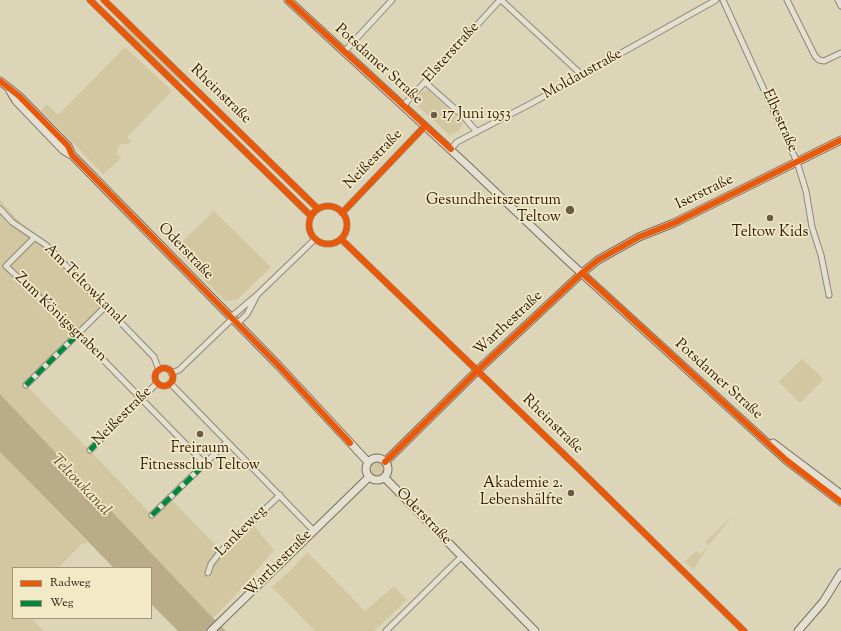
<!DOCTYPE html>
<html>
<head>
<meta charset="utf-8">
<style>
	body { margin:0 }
	#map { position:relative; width:841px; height:631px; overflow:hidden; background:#dcd5b8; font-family:"Sorts Mill Goudy",serif }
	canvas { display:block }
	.legend { position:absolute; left:12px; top:567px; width:140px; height:52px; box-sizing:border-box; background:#f2e9c7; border:1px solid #a4967b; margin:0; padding:5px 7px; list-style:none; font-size:12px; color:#2f1909 }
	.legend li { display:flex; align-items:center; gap:8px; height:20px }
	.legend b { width:20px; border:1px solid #a4967b }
</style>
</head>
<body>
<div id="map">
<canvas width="841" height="631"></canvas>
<ul class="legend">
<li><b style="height:5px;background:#e8590c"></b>Radweg</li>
<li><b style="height:5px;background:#00873e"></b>Weg</li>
</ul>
</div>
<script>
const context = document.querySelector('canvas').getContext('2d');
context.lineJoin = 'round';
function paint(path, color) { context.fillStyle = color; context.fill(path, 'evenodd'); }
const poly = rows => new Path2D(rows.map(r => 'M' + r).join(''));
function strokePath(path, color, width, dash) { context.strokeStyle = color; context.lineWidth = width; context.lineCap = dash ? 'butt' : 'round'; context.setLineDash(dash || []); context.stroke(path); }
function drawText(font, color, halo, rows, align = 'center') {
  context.font = font + ' "Sorts Mill Goudy",serif'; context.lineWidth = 3.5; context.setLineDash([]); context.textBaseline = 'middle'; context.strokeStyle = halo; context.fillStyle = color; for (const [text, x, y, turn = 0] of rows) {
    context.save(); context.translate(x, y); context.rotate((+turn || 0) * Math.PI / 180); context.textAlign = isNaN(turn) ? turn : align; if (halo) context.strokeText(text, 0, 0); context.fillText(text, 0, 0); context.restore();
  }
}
const green = poly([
	[122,25,125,25,180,78,181,82,176,81,122,28],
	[125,47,172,91,127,137,131,141,128,144,121,144,118,147,117,154,121,158,103,174,41,110,47,104,58,115],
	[428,90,463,123,460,130,450,135,446,132,415,103,421,92],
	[0,200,34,238,46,245,106,306,26,385,152,515,170,498,221,551,251,522,274,550,232,599,213,618,0,394],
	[214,211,271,267,237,300,225,301,175,249],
	[802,359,822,377,823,380,800,403,779,382],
	[0,452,88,543,82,544,58,568,13,568,13,618,31,618,44,631,0,631],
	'369 469a8 8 0 1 1 16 0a8 8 0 1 1-16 0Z',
	[734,514,709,545,693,570,685,561,696,551,700,554,709,545,705,542],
	[307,552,365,611,394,586,407,600,374,631,315,631,272,587,291,570]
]);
const water = poly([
	[0,394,213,618,226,631,178,631,151,604,151,568,114,568,0,452]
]);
const street = poly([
	[90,0,311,216],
	[104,0,318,209],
	[501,0,582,75],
	[723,0,797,162,806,191,812,227,821,255,829,295],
	[787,0,815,56,819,60,824,61,841,53],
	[838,0,841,6],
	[344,52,392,0],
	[425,82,464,117,477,132],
	[403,106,500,0],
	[451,149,457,142,532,103,716,0],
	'309 225a19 19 0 1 1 38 0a19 19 0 1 1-38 0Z',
	[0,209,12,222,46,245,154,357,159,370],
	[342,213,425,126],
	[34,238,6,266,78,334,205,464],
	[341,239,575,465,744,631],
	[231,317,256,296,315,239],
	[237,324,247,314,256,297],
	'155 377a9 9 0 1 1 18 0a9 9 0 1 1-18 0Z',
	[171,373,179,370,232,319],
	[170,383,313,530],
	[26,385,106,306],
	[90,450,157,383],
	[152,515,227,442],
	[208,573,211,564,221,551,280,495],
	[386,631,462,556]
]);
const secondary = poly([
	[288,0,466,164,566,259,786,460,841,502],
	[0,81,19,96,68,146,72,155,278,365,368,462],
	[10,91,16,101,63,150,71,155],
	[773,443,841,494],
	'366 469a11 11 0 1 1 22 0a11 11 0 1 1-22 0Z',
	[385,462,477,371,582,273,598,260,639,237,674,223,841,140],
	[385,478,535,631],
	[211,631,369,477],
	[798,631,823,602,841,573]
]);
const quiet = poly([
	[26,385,78,334],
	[90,450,142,398],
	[152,515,205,464]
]);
const cycleway = poly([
	[90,0,311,216],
	[104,0,318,209],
	[288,0,451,149],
	[0,81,19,96,68,146,72,155,278,365,350,443],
	'309 225a19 19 0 1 1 38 0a19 19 0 1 1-38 0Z',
	[342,213,425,126],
	[341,239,575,465,744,631],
	[582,273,786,460,841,502],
	'155 377a9 9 0 1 1 18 0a9 9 0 1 1-18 0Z',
	[385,462,477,371,582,273,598,260,639,237,674,223,841,140]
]);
const markers = [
	[434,115,4,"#6c5b46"],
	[570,210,5,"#6c5b46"],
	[770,218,4,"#6c5b46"],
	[200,434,4,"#6c5b46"],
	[571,493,4,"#6c5b46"]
];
const streetNames = [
	["Elsterstraße",452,53,-48],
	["Potsdamer Straße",378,65,42],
	["Moldaustraße",583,75,-29],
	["Rheinstraße",220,95,44],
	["Elbestraße",779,121,66],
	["Neißestraße",374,160,-46],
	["Iserstraße",705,193,-26],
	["Oderstraße",185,252,46],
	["Am Teltowkanal",84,285,45],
	["Zum Königsgraben",60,318,44],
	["Warthestraße",509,324,-43],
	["Potsdamer Straße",718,380,42],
	["Neißestraße",123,417,-45],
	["Rheinstraße",552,425,44],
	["Oderstraße",423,517,46],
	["Lankeweg",242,532,-45],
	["Warthestraße",279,564,-45]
];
const poiNames = [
	["17 Juni 1953",442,115,"left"],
	["Gesundheitszentrum",561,201],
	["Teltow",561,218],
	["Teltow Kids",770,233,"center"],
	["Freiraum",200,449,"center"],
	["Fitnessclub Teltow",200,466,"center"],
	["Akademie 2.",563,484],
	["Lebenshälfte",563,501]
];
const waterNames = [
	["Teltowkanal",80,486,46]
];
paint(green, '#d3c7a1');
paint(water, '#baac88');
strokePath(street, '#8e8776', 7);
strokePath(secondary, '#766f5e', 9);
strokePath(street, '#e3dfd1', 5);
strokePath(secondary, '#e3dfd1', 7);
strokePath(quiet, '#00873e', 5, [10, 5]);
strokePath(cycleway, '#e8590c', 6);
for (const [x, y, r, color] of markers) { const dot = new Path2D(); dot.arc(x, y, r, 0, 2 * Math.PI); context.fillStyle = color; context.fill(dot); strokePath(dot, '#f2e9c7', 1.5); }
drawText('15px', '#2f1909', '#f2e9c7', streetNames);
drawText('15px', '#2f1909', '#f2e9c7', poiNames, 'right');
drawText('italic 16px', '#614d33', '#f2e9c7', waterNames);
</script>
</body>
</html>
